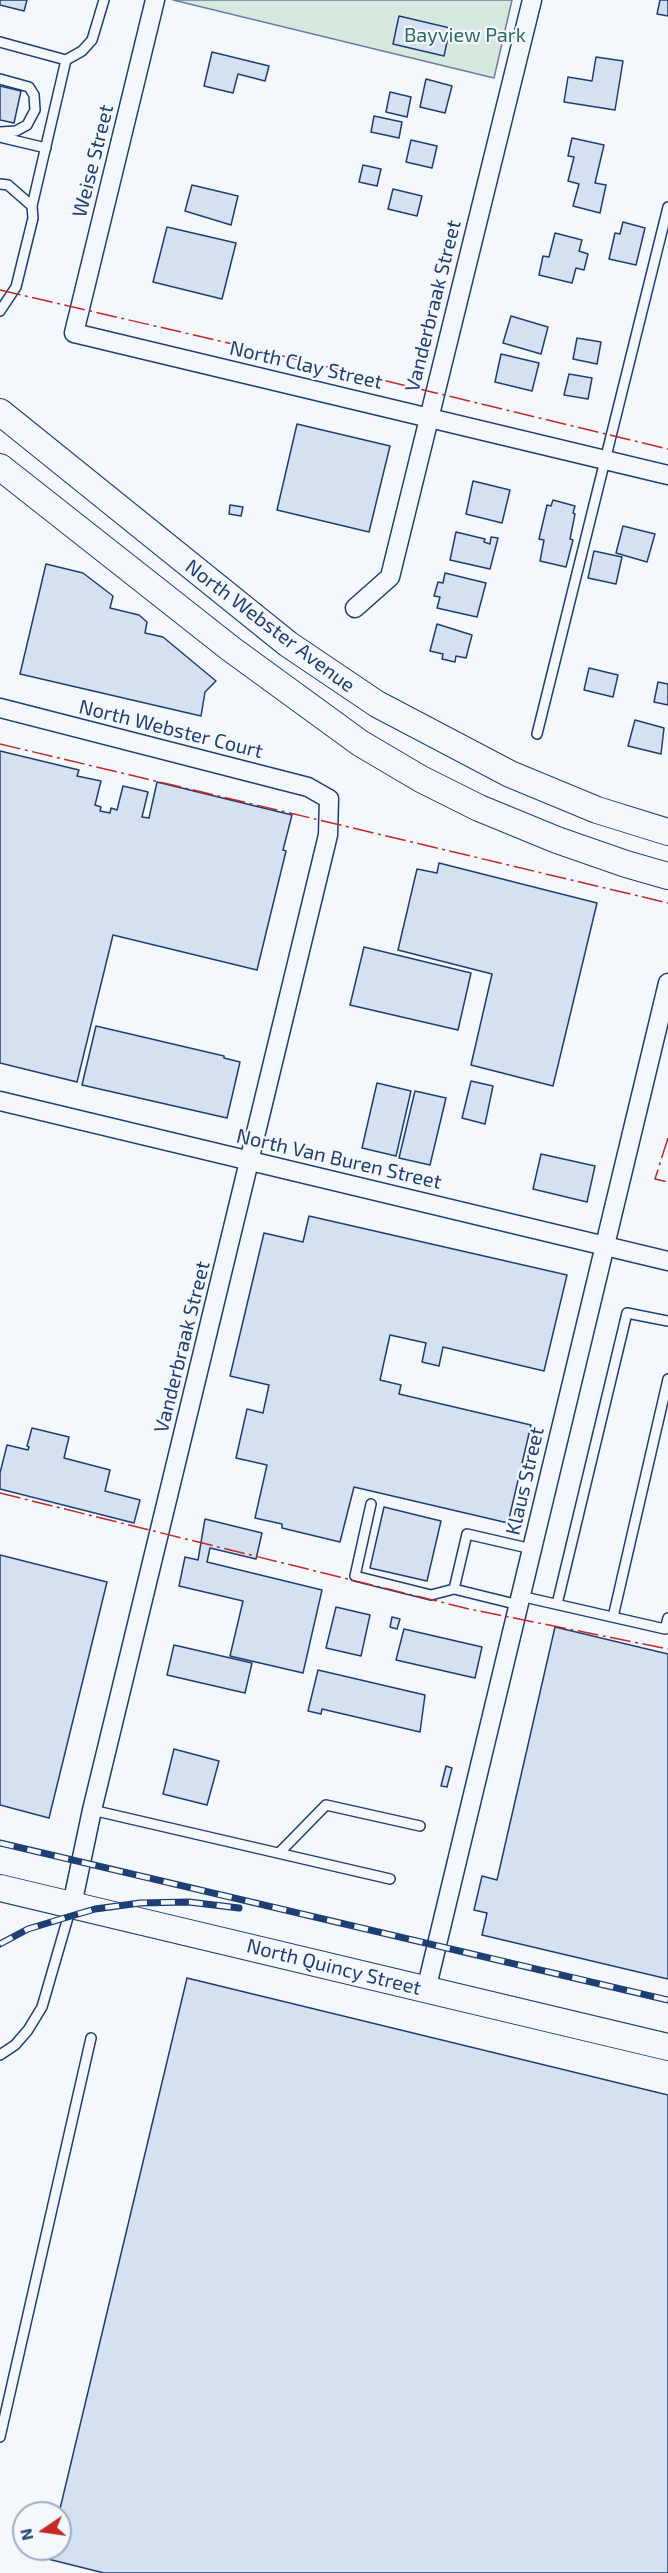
<!DOCTYPE html>
<html>
<head>
<meta charset="utf-8">
<style>
	body { margin:0 }
	#map { position:relative; width:668px; height:2573px; overflow:hidden; background:#f4f7fb; font-family:"Exo 2",sans-serif }
	canvas { display:block }
	.north { position:absolute; left:12px; top:2501px; width:60px; height:60px; box-sizing:border-box; background:#f4f7fb; border:2px solid #9eadc5; border-radius:50%; rotate:257deg; font-size:16px; font-weight:700; line-height:24px; text-align:center; color:#1d3f73 }
	.north::after { content:''; display:block; margin:auto; width:21px; height:27px; background:#c62828; clip-path:polygon(50% 0,100% 100%,50% 72%,0 100%) }
</style>
</head>
<body>
<div id="map">
<canvas width="668" height="2573"></canvas>
<div class="north">N</div>
</div>
<script>
const context = document.querySelector('canvas').getContext('2d');
context.lineJoin = 'round';
function paint(path, color) { context.fillStyle = color; context.fill(path, 'evenodd'); }
const poly = rows => new Path2D(rows.map(r => 'M' + r).join(''));
function strokePath(path, color, width, dash) { context.strokeStyle = color; context.lineWidth = width; context.lineCap = dash ? 'butt' : 'round'; context.setLineDash(dash || []); context.stroke(path); }
function drawText(font, color, halo, rows, align = 'center') {
  context.font = font + ' "Exo 2",sans-serif'; context.lineWidth = 4.5; context.setLineDash([]); context.textBaseline = 'middle'; context.strokeStyle = halo; context.fillStyle = color; for (const [text, x, y, turn = 0] of rows) {
    context.save(); context.translate(x, y); context.rotate((+turn || 0) * Math.PI / 180); context.textAlign = isNaN(turn) ? turn : align; if (halo) context.strokeText(text, 0, 0); context.fillText(text, 0, 0); context.restore();
  }
}
const green = poly([
	[173,0,512,0,494,78,173,0]
]);
const building = poly([
	[0,0,27,0,24,11,0,5,0,0],
	[660,0,668,0,668,16,657,14,660,0],
	[399,16,450,28,444,56,393,44,399,16],
	[212,52,269,66,265,81,238,74,233,93,204,86,212,52],
	[596,57,623,61,615,110,564,102,568,77,592,81,596,57],
	[426,79,452,86,445,113,420,107,426,79],
	[0,86,21,91,14,123,0,120,0,86],
	[390,92,411,97,407,117,386,112,390,92],
	[374,116,402,122,399,138,371,132,374,116],
	[572,138,604,145,595,183,606,185,600,213,573,206,579,184,568,181,574,157,568,156,572,138],
	[411,140,437,146,432,168,406,162,411,140],
	[363,165,381,169,377,186,359,182,363,165],
	[192,185,238,196,231,225,185,211,192,185],
	[393,189,422,196,417,216,388,209,393,189],
	[623,222,645,228,636,265,609,259,615,233,620,234,623,222],
	[167,227,236,243,222,299,153,282,167,227],
	[555,233,582,240,579,251,588,254,584,270,576,268,572,283,539,275,543,256,549,257,555,233],
	[511,316,548,327,541,354,503,343,511,316],
	[577,338,601,342,597,364,573,359,577,338],
	[501,354,539,363,532,391,495,382,501,354],
	[569,374,592,378,588,399,564,395,569,374],
	[297,424,390,446,369,532,277,510,297,424],
	[473,481,510,490,502,523,466,514,473,481],
	[553,500,575,506,573,513,575,514,570,539,573,540,566,567,540,561,544,540,539,539,547,505,551,506,553,500],
	[230,505,243,507,241,516,229,514,230,505],
	[623,526,655,534,647,562,616,553,623,526],
	[456,532,485,539,484,542,490,544,491,537,498,538,490,569,450,560,456,532],
	[594,551,622,557,616,584,588,578,594,551],
	[46,564,83,573,113,596,110,608,139,615,147,622,145,633,163,637,216,681,205,692,201,716,20,674,46,564],
	[445,573,486,583,477,617,437,608,440,597,434,596,438,582,443,583,445,573],
	[437,624,472,635,466,658,456,656,455,662,442,659,443,654,430,651,437,624],
	[589,668,618,675,613,697,584,690,589,668],
	[658,682,668,684,668,705,654,702,658,682],
	[635,720,664,728,661,754,628,746,635,720],
	[0,751,79,770,77,776,101,781,95,805,101,807,100,811,110,813,111,808,117,810,123,786,148,792,142,817,149,818,157,782,292,815,283,850,286,851,257,970,113,935,77,1082,0,1063,0,751],
	[439,863,597,903,553,1086,471,1065,492,974,398,950,417,869,437,873,439,863],
	[364,947,471,973,458,1030,350,1005,364,947],
	[96,1026,224,1056,224,1058,240,1062,227,1118,82,1085,96,1026],
	[471,1081,493,1086,485,1124,462,1118,471,1081],
	[377,1083,411,1091,396,1156,362,1148,377,1083],
	[415,1091,446,1098,430,1165,399,1158,415,1091],
	[541,1154,595,1166,587,1202,533,1189,541,1154],
	[309,1216,567,1275,544,1371,443,1347,439,1366,422,1362,426,1343,390,1335,380,1380,401,1385,399,1394,531,1425,508,1523,354,1487,340,1542,282,1528,282,1524,255,1518,267,1465,236,1458,247,1409,263,1413,269,1385,230,1376,264,1233,303,1242,309,1216],
	[32,1428,69,1437,64,1458,110,1470,105,1491,140,1500,134,1523,0,1489,0,1473,7,1445,28,1450,29,1447,27,1446,32,1428],
	[384,1507,441,1521,427,1581,370,1568,384,1507],
	[205,1519,262,1533,256,1559,210,1548,207,1562,322,1590,303,1673,230,1656,243,1601,179,1586,185,1557,198,1560,205,1519],
	[0,1555,107,1582,49,1818,0,1805,0,1555],
	[336,1607,370,1615,361,1656,326,1648,336,1607],
	[392,1617,400,1619,397,1629,390,1627,392,1617],
	[555,1627,668,1654,668,1979,482,1935,487,1913,474,1910,482,1876,497,1880,555,1627],
	[404,1629,482,1647,475,1678,396,1660,404,1629],
	[174,1645,252,1663,245,1693,167,1675,174,1645],
	[318,1670,425,1695,420,1732,322,1709,321,1714,308,1711,318,1670],
	[174,1749,219,1761,207,1805,163,1794,174,1749],
	[446,1766,452,1768,447,1787,441,1786,446,1766],
	[187,1978,668,2095,668,2573,104,2573,48,2559,50,2549,60,2549,59,2513,187,1978]
]);
const lane = poly([
	[0,42,66,60,82,51,92,40,104,0],
	[0,79,29,87,34,95,35,110,27,125,16,131,0,132],
	[0,137,46,148],
	[0,184,8,185,32,206,33,218,16,287,0,311],
	[32,206,66,60],
	[537,734,668,207],
	[371,1504,355,1576,431,1595,454,1589,519,1605],
	[454,1589,467,1534,532,1549],
	[520,1596,665,1629,668,1618],
	[557,1604,627,1313,668,1321],
	[613,1617,668,1379],
	[92,1810,390,1879],
	[279,1853,326,1805,420,1826],
	[0,2055,15,2045,28,2030,42,2007,71,1907],
	[0,2437,91,2038]
]);
const street = poly([
	[155,0,74,333,668,475],
	[355,608,390,577,532,0],
	[0,708,308,787,329,799,328,835,92,1810,72,1905],
	[0,1101,668,1261],
	[426,1990,668,983]
]);
const secondary = poly([
	[0,412,288,644,377,704,510,774,597,810,668,832],
	[0,467,231,649,360,743,421,779,479,808,557,840,626,864,668,876],
	[0,1888,668,2047]
]);
const rail = poly([
	[0,1843,668,2000],
	[0,1944,28,1929,61,1919,95,1909,140,1903,189,1902,239,1908]
]);
const power = poly([
	[0,290,241,346,668,449],
	[0,744,668,903],
	[668,1138,655,1179,668,1182],
	[0,1493,469,1609,668,1649]
]);
const parkNames = [
	["Bayview Park",465,35]
];
const streetNames = [
	["Weise Street",93,161,-76],
	["Vanderbraak Street",433,306,-76],
	["North Clay Street",306,365,13],
	["North Webster Avenue",270,626,37],
	["North Webster Court",171,729,14],
	["North Van Buren Street",339,1159,13],
	["Vanderbraak Street",182,1347,-76],
	["Klaus Street",525,1481,-77],
	["North Quincy Street",334,1967,14]
];
paint(green, '#d7e8df');
strokePath(green, '#687fa3', 1.5);
paint(building, '#d5e0f0');
strokePath(building, '#1d3f73', 1.5);
strokePath(lane, '#1d3f73', 12);
strokePath(street, '#1d3f73', 21);
strokePath(secondary, '#1d3f73', 28);
strokePath(lane, '#f4f7fb', 9);
strokePath(street, '#f4f7fb', 18);
strokePath(secondary, '#f4f7fb', 26);
strokePath(rail, '#1d3f73', 7);
strokePath(rail, '#f4f7fb', 4.5, [14]);
strokePath(power, '#c62828', 1.5, [21, 4.5, 3, 4.5]);
drawText('20px', '#2c6c60', '#f4f7fb', parkNames);
drawText('20px', '#1d3f73', '#f4f7fb', streetNames);
</script>
</body>
</html>
